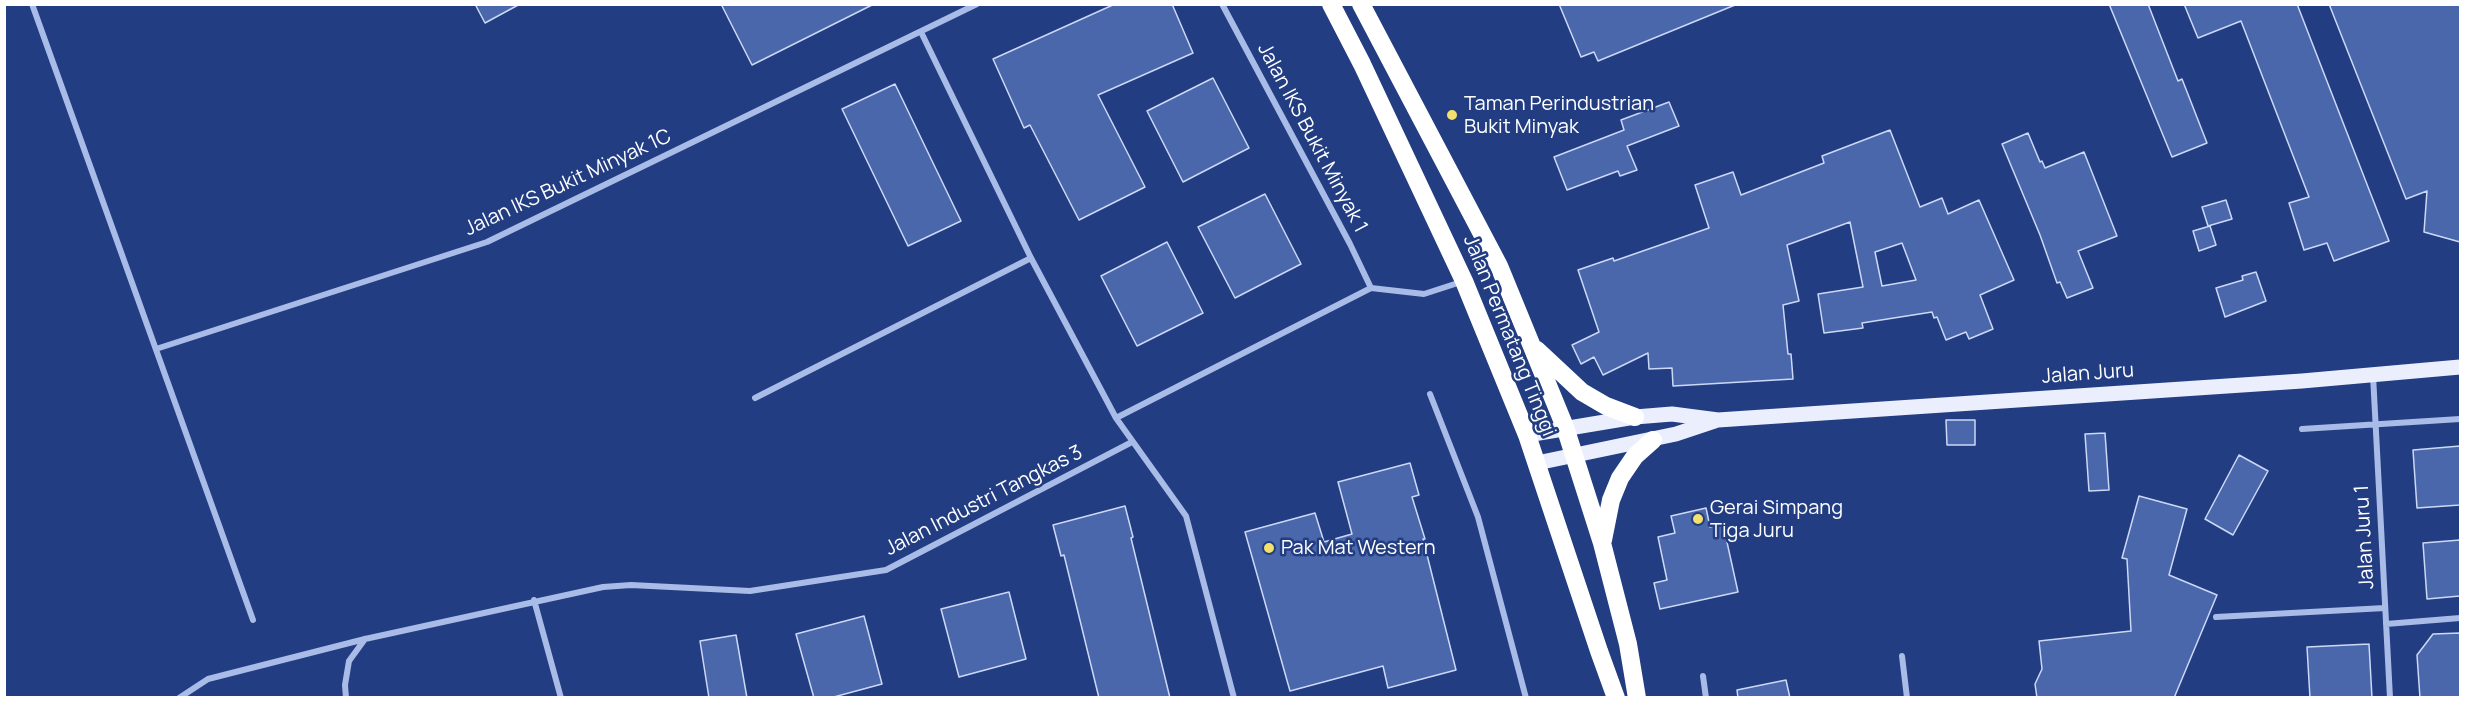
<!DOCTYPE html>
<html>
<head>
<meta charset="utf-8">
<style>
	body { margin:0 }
	#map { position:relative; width:2465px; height:702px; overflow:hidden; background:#223d82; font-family:Manrope,sans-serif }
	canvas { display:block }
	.frame { position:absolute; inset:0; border:6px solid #fff; pointer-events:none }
</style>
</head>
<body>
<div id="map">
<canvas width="2465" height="702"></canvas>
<div class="frame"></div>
</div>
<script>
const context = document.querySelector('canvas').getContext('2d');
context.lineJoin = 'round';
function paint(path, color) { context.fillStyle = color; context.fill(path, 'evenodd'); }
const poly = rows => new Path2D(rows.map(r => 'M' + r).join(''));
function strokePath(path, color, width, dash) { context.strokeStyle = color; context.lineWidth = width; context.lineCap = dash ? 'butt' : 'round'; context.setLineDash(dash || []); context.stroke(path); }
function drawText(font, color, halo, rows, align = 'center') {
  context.font = font + ' Manrope,sans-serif'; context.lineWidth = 5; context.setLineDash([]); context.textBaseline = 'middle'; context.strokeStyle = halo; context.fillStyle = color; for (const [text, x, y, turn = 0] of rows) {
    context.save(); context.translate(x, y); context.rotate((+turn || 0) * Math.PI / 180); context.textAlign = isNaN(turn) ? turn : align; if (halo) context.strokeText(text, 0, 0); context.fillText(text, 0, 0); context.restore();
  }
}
const building = poly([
	[475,4,520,4,485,23,475,4],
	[721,4,874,4,752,65,721,4],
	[1115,4,1172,4,1193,53,1098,95,1145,187,1079,220,1030,125,1024,128,993,59,1115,4],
	[1559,4,1735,4,1735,5,1598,61,1594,52,1581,57,1559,4],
	[2109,4,2148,4,2178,81,2182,79,2207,143,2172,157,2109,4],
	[2184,4,2297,4,2389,241,2334,261,2327,243,2304,250,2289,203,2309,197,2241,21,2198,38,2184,4],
	[2329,4,2460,4,2460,242,2424,232,2427,191,2406,199,2329,4],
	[1213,78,1249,148,1183,182,1147,111,1213,78],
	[895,84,961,221,908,246,842,109,895,84],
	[1669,102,1679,126,1627,146,1637,170,1620,176,1618,171,1567,190,1554,157,1624,130,1621,120,1669,102],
	[1890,130,1920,207,1942,198,1948,214,1979,200,2014,280,1980,295,1993,329,1969,339,1966,332,1946,340,1937,317,1934,318,1932,312,1862,323,1863,328,1824,333,1818,294,1863,287,1850,222,1787,245,1799,301,1783,305,1788,354,1791,354,1793,379,1673,386,1672,368,1649,369,1648,353,1603,375,1594,357,1581,364,1572,345,1599,332,1578,270,1613,258,1614,261,1709,228,1695,185,1733,172,1741,195,1824,163,1822,156,1890,130],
	[1902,243,1916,280,1882,286,1875,252,1902,243],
	[2028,133,2040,162,2042,161,2045,168,2084,152,2117,236,2078,251,2093,288,2067,298,2060,282,2057,283,2040,235,2002,144,2028,133],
	[1265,194,1301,264,1235,298,1198,227,1265,194],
	[2226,200,2232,219,2208,226,2202,207,2226,200],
	[2210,226,2216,245,2199,251,2193,231,2210,226],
	[1167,242,1203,313,1137,346,1101,276,1167,242],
	[2256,272,2266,301,2225,317,2216,288,2243,280,2242,276,2256,272],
	[1946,420,1975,420,1975,445,1947,445,1946,420],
	[2105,433,2109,490,2089,491,2085,434,2105,433],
	[2460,446,2460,505,2417,508,2413,450,2460,446],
	[2239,455,2268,471,2233,535,2205,519,2239,455],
	[1410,463,1419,495,1412,497,1425,539,1423,539,1456,670,1388,688,1383,666,1290,691,1245,532,1315,513,1324,542,1352,534,1338,482,1410,463],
	[2139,496,2187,509,2169,575,2217,595,2174,698,2037,698,2035,684,2042,669,2039,641,2131,631,2127,559,2122,558,2139,496],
	[1125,506,1133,537,1131,538,1170,698,1099,698,1064,555,1061,556,1053,525,1125,506],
	[1706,508,1710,527,1723,524,1738,592,1660,609,1654,583,1667,580,1658,537,1675,533,1671,516,1706,508],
	[2460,540,2460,596,2427,599,2423,543,2460,540],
	[1009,592,1026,659,959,677,941,609,1009,592],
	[864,616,882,684,830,698,814,698,796,634,864,616],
	[2460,633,2460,698,2420,698,2417,655,2433,634,2460,633],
	[736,635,747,698,709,698,700,641,736,635],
	[2369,644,2372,698,2310,698,2307,647,2369,644],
	[1786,680,1790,698,1738,698,1737,690,1786,680]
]);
const street = poly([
	[32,4,253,620],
	[1222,4,1350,244,1371,288],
	[921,32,1031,258,1116,418,1186,516,1234,698],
	[156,349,487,242,977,4],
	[2373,375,2390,698],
	[1430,394,1478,517,1526,698],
	[755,398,1031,258],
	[1116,418,1371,288,1424,294,1461,282],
	[2302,429,2460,419],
	[534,600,561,698],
	[2216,617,2385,608],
	[2386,624,2460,618],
	[1902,656,1907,698],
	[1703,676,1706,698],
	[179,698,208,679,365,639,603,587,631,585,750,591,886,570,1132,442],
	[346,698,345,685,349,661,365,639]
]);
const primary = poly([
	[1527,435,1635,417,1672,414,1718,420,2302,381,2460,367],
	[1537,463,1676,434,1715,421]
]);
const highway = poly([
	[1331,4,1362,64,1464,281,1527,435,1599,651,1616,698],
	[1361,4,1499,266,1565,427,1602,543,1628,644,1637,698],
	[1537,350,1582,392,1606,406,1635,417],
	[1603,540,1611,500,1620,478,1635,456,1653,440]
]);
const markers = [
	[1452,115,6,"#f4e16b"],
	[1698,519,6,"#f4e16b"],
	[1269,548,6,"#f4e16b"]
];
const poiNames = [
	["Taman Perindustrian",1464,104],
	["Bukit Minyak",1464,127],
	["Gerai Simpang",1710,508],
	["Tiga Juru",1710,531],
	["Pak Mat Western",1281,548]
];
const streetNames = [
	["Jalan IKS Bukit Minyak 1",1312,138,62],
	["Jalan IKS Bukit Minyak 1C",568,183,-25],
	["Jalan Permatang Tinggi",1509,336,68],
	["Jalan Juru",2088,374,-4],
	["Jalan Industri Tangkas 3",984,501,-27],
	["Jalan Juru 1",2365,537,-93]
];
paint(building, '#4b67ab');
strokePath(building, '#ccd9f6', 1.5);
strokePath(street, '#a9bce8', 6);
strokePath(primary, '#ebeffd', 15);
strokePath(highway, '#fff', 18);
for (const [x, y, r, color] of markers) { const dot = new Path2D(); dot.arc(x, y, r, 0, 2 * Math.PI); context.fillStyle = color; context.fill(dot); strokePath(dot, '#223d82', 2); }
drawText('20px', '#fff', '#223d82', poiNames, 'left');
drawText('20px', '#fff', '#223d82', streetNames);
</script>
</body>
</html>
